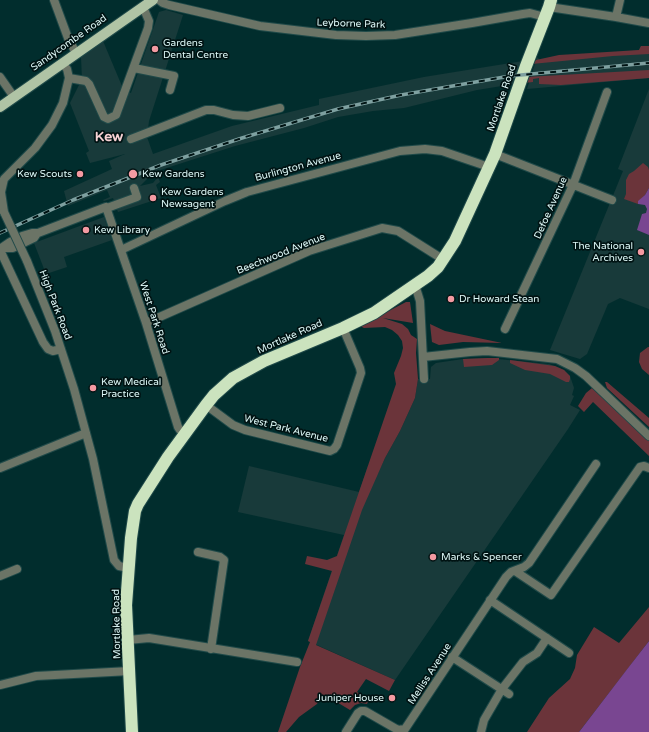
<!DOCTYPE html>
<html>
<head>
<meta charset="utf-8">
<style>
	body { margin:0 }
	canvas { display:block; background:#012d2d }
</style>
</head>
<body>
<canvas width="649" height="732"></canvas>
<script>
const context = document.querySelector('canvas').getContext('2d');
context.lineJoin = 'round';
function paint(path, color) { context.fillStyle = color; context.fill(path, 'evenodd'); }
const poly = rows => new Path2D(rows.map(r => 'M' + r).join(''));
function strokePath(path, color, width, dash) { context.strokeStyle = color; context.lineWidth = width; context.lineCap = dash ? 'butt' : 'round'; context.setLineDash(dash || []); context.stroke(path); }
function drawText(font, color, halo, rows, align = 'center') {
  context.font = font + ' "Varela Round",sans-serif'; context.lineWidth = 3.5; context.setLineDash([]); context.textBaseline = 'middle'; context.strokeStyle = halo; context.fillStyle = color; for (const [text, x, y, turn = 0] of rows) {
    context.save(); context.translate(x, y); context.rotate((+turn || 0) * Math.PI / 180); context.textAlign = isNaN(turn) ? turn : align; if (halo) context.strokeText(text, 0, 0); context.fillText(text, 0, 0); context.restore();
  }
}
const built = poly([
	[166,10,183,15,149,121,147,137,153,154,232,126,319,105,319,99,424,77,523,61,514,84,477,90,404,108,373,111,338,117,304,128,235,146,154,172,140,186,153,183,158,177,160,182,156,185,161,198,118,212,113,198,104,201,103,200,110,197,107,190,68,206,64,191,112,169,109,161,125,154,90,163,86,153,89,151,70,103,82,79,81,57,103,41,124,91,131,93,159,12],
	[641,46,649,46,649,78,527,89,537,57,541,61,639,50],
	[649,89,649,309,620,298,608,304,587,354,580,359,550,350,623,171,618,169],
	[104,217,112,240,64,257,67,267,46,274,34,243],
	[487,358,549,364,564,370,570,376,574,388,572,395,574,396,570,405,580,410,568,429,395,680,308,641,344,535,238,512,249,466,359,492,368,466,378,473,385,458,400,431,415,398,418,379,430,379,431,367,436,363,463,359]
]);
const green = poly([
	[641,46,649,46,649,54,613,56,532,64,536,60,559,55,639,50],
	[649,70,649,78,561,85,539,84,539,78,533,79,533,82,524,83,526,77],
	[643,163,648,167,649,170,649,188,645,195,639,201,638,204,624,199,626,194,626,180,629,174,634,171],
	[406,302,410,302,413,323,383,318,402,324,408,329,411,335,417,339,416,353,418,379,415,398,400,431,385,458,362,510,316,645,395,680,389,691,366,679,357,692,369,699,367,704,361,703,355,705,350,710,325,695,319,700,317,704,299,717,286,732,278,732,300,667,310,642,308,641,332,571,305,564,307,556,327,560,337,556,396,384,394,373,401,356,403,348,402,341,398,335,392,330,385,327,364,328,360,326],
	[430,324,445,331,502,343,463,342,439,345,432,342],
	[648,347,649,347,649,375,642,369,639,362,640,353],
	[487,358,499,358,499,360,492,365,464,367,463,359],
	[510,360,555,366,564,370,570,376,570,379,569,382,566,382,550,374,525,370,510,363],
	[605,382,607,382,649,418,649,427,607,388],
	[592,388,649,441,649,456,593,402,584,412,578,406,586,393],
	[649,607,649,641,579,732,527,732,549,698,570,679,575,668,577,655,594,627,619,643]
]);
const water = poly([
	[649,188,649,235,637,230,642,214,646,213,647,209,645,205,638,204,638,201,645,195],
	[649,641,649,732,579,732,628,668]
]);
const minor = poly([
	[54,0,68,38,76,53],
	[159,0,163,3,169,5,260,26,336,35,366,36,395,35,472,23,523,14,530,13,545,17],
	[549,7,616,17,649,23],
	[616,17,620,0],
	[134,68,174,76,170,90],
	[0,77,14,97],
	[69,78,86,81,89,84,104,117,108,119,116,115,148,28,149,21,143,7],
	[131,139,206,110,214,110,233,115,248,116,280,108],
	[495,154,612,200],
	[107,208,137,197,134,188],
	[4,212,1,192,4,179,35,148,52,125,63,103,69,78,67,69,62,63],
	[2,248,13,248,34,238,36,235],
	[0,249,10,242,22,236,32,233,38,233,106,207,146,323,178,427,180,430,185,434],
	[0,250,43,342,48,349,53,351,61,349],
	[121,250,225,201,247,192,400,151,425,149,442,151,489,167],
	[27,261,55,331,74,389,93,459,114,560,119,566,129,568],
	[415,285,420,301,424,379],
	[146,323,309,251,382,228,398,231,444,260],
	[505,329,573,185,607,92],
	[423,357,470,352,487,351,557,359,575,368,586,376,649,436],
	[206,405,233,425,245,430,330,451,334,449,337,445,361,373,360,368,343,328],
	[0,468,86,433],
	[198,552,220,557,224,560,211,649],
	[515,571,551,595,640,467,644,466,649,468],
	[0,576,17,569],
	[490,600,569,653],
	[128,640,149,638,297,662],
	[452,657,509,694],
	[0,685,36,676,130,671],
	[346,732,358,713,361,711,365,711,398,730,405,729,506,577,511,572,524,567,529,563,596,464],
	[481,732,484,720,502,689,523,662,537,653,547,638]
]);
const major = poly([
	[0,107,153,0]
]);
const highway = poly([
	[132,732,126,605,131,538,135,511,138,504,168,457,206,405,214,395,233,378,264,361,343,328,374,313,428,276,438,267,455,241,495,154,526,66,549,7,551,0]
]);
const rail = poly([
	[0,233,73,200,161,165,242,138,338,109,401,95,510,76,649,63]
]);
const minorBridge = poly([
	[4,212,27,261]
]);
const markers = [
	[155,49,4,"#f49aa2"],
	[80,174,4,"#f49aa2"],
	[133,174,5,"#f49aa2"],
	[153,198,4,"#f49aa2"],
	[86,230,4,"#f49aa2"],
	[641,252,4,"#f49aa2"],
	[451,299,4,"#f49aa2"],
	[93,388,4,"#f49aa2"],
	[433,557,4,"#f49aa2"],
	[392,698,4,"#f49aa2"]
];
const streetNames = [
	["Leyborne Park",351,24,2],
	["Sandycombe Road",69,43,-35],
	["Mortlake Road",502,98,-71],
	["Burlington Avenue",298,167,-15],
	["Defoe Avenue",551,208,-66],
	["Beechwood Avenue",281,254,-22],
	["High Park Road",55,305,69],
	["West Park Road",154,318,72],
	["Mortlake Road",290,337,-24],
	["West Park Avenue",286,429,14],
	["Mortlake Road",117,624,-91],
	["Melliss Avenue",430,674,-57]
];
const poiNames = [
	["Gardens",163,43],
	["Dental Centre",163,55],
	["Kew Scouts",72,174,"right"],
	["Kew Gardens",142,174],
	["Kew Gardens",161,192],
	["Newsagent",161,204],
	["Kew Library",94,230],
	["The National",633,246,"right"],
	["Archives",633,258,"right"],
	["Dr Howard Stean",459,299],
	["Kew Medical",101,382],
	["Practice",101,394],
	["Marks & Spencer",441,557],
	["Juniper House",384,698,"right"]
];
const districtNames = [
	["Kew",109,137]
];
paint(built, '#183a3a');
paint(green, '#6b343a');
paint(water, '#794691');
strokePath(minor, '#204a49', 10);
strokePath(major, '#204a49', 12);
strokePath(highway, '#204a49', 14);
strokePath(minor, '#6b7466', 8);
strokePath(major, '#b0c4a5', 10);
strokePath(highway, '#cbe3be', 12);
strokePath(rail, '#7ea0a0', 3.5);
strokePath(rail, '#001313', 2, [6]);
strokePath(minorBridge, '#204a49', 10, []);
strokePath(minorBridge, '#6b7466', 8);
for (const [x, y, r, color] of markers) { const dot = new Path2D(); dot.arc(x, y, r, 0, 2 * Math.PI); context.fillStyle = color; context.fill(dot); strokePath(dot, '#001313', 1.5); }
drawText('10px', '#def9f8', '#001313', streetNames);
drawText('10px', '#def9f8', '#001313', poiNames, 'left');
drawText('bold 14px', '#f6d2d4', '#001313', districtNames);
</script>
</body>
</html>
